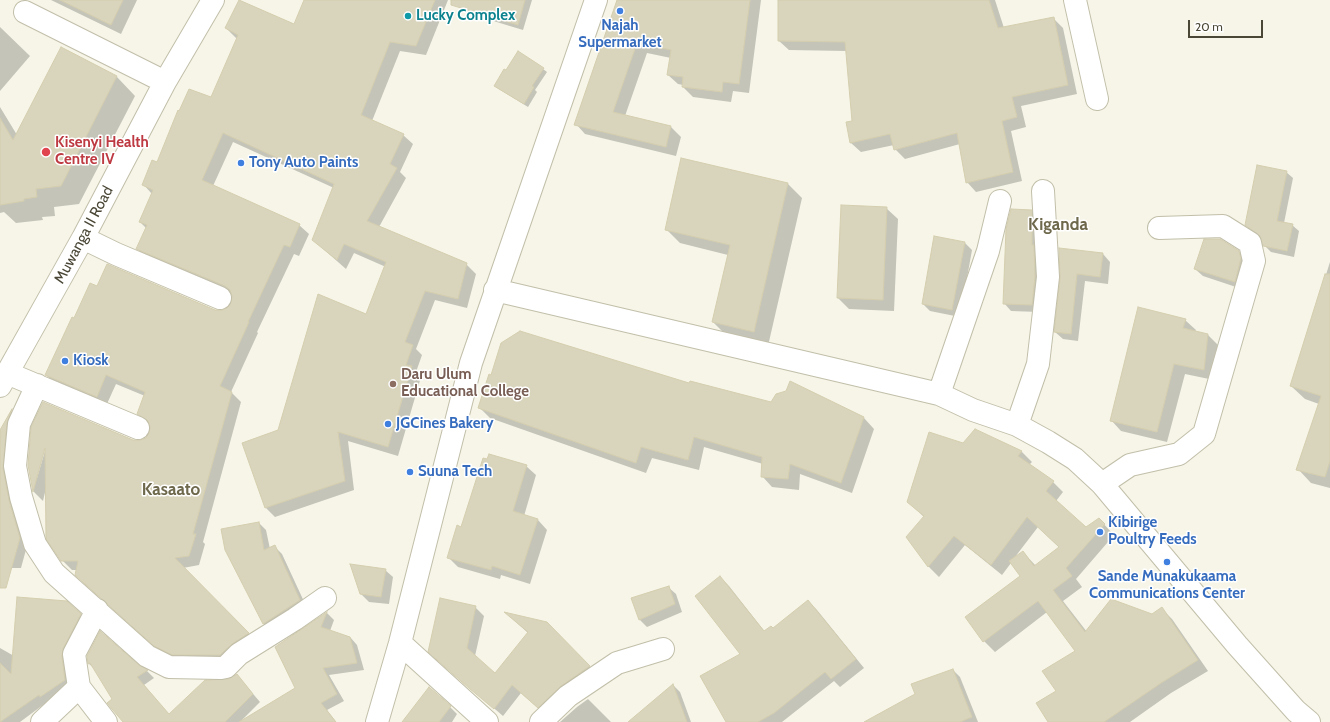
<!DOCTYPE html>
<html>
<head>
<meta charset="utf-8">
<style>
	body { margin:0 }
	#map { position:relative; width:1330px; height:722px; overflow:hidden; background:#f6f5e8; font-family:Cabin,sans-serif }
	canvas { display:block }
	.scale { position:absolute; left:1188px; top:20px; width:75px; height:18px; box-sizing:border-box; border:2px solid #4a4736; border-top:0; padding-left:5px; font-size:12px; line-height:14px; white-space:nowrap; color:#4a4736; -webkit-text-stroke:3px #fff; paint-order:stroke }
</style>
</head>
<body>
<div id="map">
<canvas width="1330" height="722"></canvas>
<div class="scale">20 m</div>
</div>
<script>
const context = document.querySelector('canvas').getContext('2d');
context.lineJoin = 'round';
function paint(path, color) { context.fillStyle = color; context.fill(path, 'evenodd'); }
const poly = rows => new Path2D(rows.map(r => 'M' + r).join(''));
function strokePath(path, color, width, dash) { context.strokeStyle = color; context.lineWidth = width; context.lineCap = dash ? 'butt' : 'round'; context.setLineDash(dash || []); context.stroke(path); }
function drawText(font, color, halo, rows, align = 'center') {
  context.font = font + ' Cabin,sans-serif'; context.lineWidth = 3; context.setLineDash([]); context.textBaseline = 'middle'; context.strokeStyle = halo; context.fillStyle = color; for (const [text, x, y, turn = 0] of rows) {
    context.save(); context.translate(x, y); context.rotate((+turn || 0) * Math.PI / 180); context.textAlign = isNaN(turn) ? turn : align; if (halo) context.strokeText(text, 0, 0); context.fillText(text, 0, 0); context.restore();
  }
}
const shadow = poly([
	[51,0,137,0,121,34],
	[305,0,448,0,426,55,400,51,372,121,403,135,413,144,400,172,406,178,379,227,466,264,476,274,467,308,435,300,416,349,422,355,416,372,421,377,398,456,348,441,354,490,275,517,266,508,279,431,366,315,386,267,354,253,346,269,313,240,334,188,233,142,213,186,299,225,309,234,299,256,294,254,257,332,258,333,231,392,241,402,203,542,205,544,199,565,183,568,257,643,230,665,183,664,165,655,86,585,77,570,72,570,62,560,46,488,43,501,34,492,29,465,32,428,140,441,146,438,150,434,151,425,138,414,145,396,116,384,106,406,56,385,46,375,75,319,97,288,215,310,222,311,228,309,232,304,233,295,147,258,137,249,146,228,140,222,152,194,143,184,157,164,212,99,237,39,226,28,295,26],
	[45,443,47,444,37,478,37,473],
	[489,0,532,0,523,30,490,20,485,15],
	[618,0,761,0,749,93,733,91,731,102,693,97,683,87,683,85,678,84,668,75,671,58,647,53,625,116,671,127,681,137,676,156,585,134,576,124],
	[779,0,995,0,1004,28,1053,18,1063,28,1077,94,1021,106,1026,127,1011,131,1022,181,976,192,967,182,960,144,905,159,895,149,894,145,861,152,851,143,853,122,847,51,789,50,779,41],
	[0,27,30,56,0,91],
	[62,49,117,77,135,96,79,204,54,207,55,216,42,217,43,220,16,223,4,212,0,213,0,107,17,135],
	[543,69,547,72,535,90,537,92,528,107,499,89,495,86],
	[682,159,788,184,802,198,768,346,727,336,713,322,728,255,680,243,666,229],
	[1286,172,1293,178,1284,223,1292,225,1299,231,1294,257,1271,252,1264,245,1262,238,1246,225],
	[886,208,898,219,894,311,849,309,838,298],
	[1031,211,1039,219,1039,312,1011,311,1004,303],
	[965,243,972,250,960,317,930,311,923,304],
	[1238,252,1246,259,1242,289,1203,276,1195,269],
	[1103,254,1110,262,1108,284,1085,281,1078,341,1063,339,1055,332,1061,278],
	[1330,262,1330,488,1311,483,1298,469,1319,404,1305,399,1291,386],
	[1185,320,1196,330,1195,332,1208,335,1219,346,1214,380,1185,374,1167,442,1121,431,1111,420],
	[791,383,864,418,874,429,852,493,800,474,799,490,772,487,762,476,763,464,704,447,699,470,652,458,646,473,490,418,479,407,690,385,772,403,787,391],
	[12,411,19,417,27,546,21,568,0,568,0,431],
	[6,441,3,470,1,470,4,443],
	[975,431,1022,452,1032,462,1029,465,1053,482,1063,492,1056,501,1086,528,1099,519,1114,535,1076,579,1082,587,1063,601,1087,632,1152,615,1162,609,1172,619,1208,671,1171,693,1130,722,1049,722,1076,651,1047,612,995,652,984,641,967,617,1021,577,1011,563,1002,575,965,545,939,577,929,567,908,537,924,517,908,502],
	[1038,527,1060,548,1036,566,1023,552,1015,557],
	[526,466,536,475,524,516,538,520,547,530,530,584,501,575,500,579,458,567,448,557,462,528],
	[259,523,266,530,270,549,275,547,282,554,307,608,271,631,264,624,226,549],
	[385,570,393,577,389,604,369,602,361,594],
	[720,577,729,586,765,632,774,629,808,601,817,610,864,668,840,687,834,681,782,722,727,722,742,654],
	[668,587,676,594,682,612,647,627,640,620,633,598],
	[475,607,484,616,475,656,495,675,528,633,507,614,547,623,598,675,547,716,521,693,503,716,438,660],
	[327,613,334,620,330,631,350,637,357,645,364,670,329,675,344,701,327,710,336,722,256,722,296,689,276,647],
	[80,615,88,622,73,688,47,702,20,722,0,722,0,648,14,656],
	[88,656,138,666,147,671,154,678,144,685,169,715,237,675,260,702,240,722,124,722,113,699,95,669,89,664],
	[953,670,960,677,978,722,875,722],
	[673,685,680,692,691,722,630,722],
	[588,699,611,722,560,722,577,707],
	[450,707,457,714,452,722,404,722]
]);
const building = poly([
	[60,0,123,0,111,25,60,0],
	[239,0,294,24,304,0,435,0,416,46,390,42,361,115,404,134,390,164,397,168,367,221,467,263,458,299,425,291,405,342,413,345,406,365,412,366,388,447,338,432,345,481,265,508,242,443,278,430,318,294,366,314,386,262,344,244,337,260,312,240,334,184,223,133,202,180,300,224,290,247,284,245,248,322,249,322,220,386,232,392,193,534,196,534,189,556,175,558,249,633,232,644,220,655,172,655,154,646,75,575,78,561,61,561,46,539,45,448,33,492,28,465,31,427,43,402,133,440,140,440,146,438,149,433,150,427,148,421,137,414,145,392,106,375,97,397,45,375,72,317,74,318,90,283,97,286,107,264,215,310,222,310,227,308,231,303,232,296,230,290,225,286,136,249,147,225,139,222,153,190,142,185,152,160,157,162,178,110,179,111,189,89,211,97,238,35,225,28,239,0],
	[451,0,525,0,518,25,451,5,451,0],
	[617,0,750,0,739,84,723,82,722,92,682,87,683,77,667,75,671,50,637,43,613,112,671,126,666,147,574,125,617,0],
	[778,0,989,0,998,28,1054,17,1068,85,1012,97,1017,117,1002,121,1013,172,966,183,957,133,894,150,890,134,850,143,846,122,852,121,845,42,778,41,778,0],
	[61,47,117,76,61,186,36,189,37,197,24,199,24,201,0,205,0,118,13,140,61,47],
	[518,51,544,68,532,86,534,87,524,104,494,86,504,69,506,70,518,51],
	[681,158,788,183,754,332,712,322,730,245,665,230,681,158],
	[1257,165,1287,171,1277,221,1293,224,1287,251,1263,246,1260,236,1245,225,1257,165],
	[841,205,887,207,883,300,837,298,841,205],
	[1011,209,1032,210,1032,245,1034,245,1035,277,1032,305,1003,304,1006,229,1011,209],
	[934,236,965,242,952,310,922,304,934,236],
	[1204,239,1220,239,1239,251,1241,258,1235,282,1194,269,1204,239],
	[1059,248,1103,253,1100,277,1077,274,1071,334,1054,332,1060,278,1059,248],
	[1325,274,1330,274,1330,461,1325,477,1296,470,1321,396,1290,386,1325,274],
	[1138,307,1186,319,1183,328,1208,334,1204,370,1174,364,1157,432,1110,421,1138,307],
	[520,331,689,383,690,381,771,402,776,394,786,391,790,381,864,417,841,483,790,464,788,479,761,477,762,457,694,437,688,460,641,447,636,463,478,408,489,374,491,375,501,343,520,331],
	[12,409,7,423,3,468,9,500,20,538,6,588,0,588,0,430,12,409],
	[975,429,1022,451,1018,456,1054,481,1046,491,1086,527,1099,518,1105,524,1066,568,1072,576,1053,590,1085,632,1111,599,1152,614,1162,607,1198,660,1161,683,1104,722,1048,722,1036,703,1056,691,1042,671,1075,651,1038,601,983,642,965,617,1020,576,1009,561,1023,551,1034,566,1059,547,1027,517,991,565,954,536,928,567,906,537,924,516,907,502,929,432,963,443,975,429],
	[489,454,527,465,513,511,538,519,520,575,492,566,491,570,447,558,457,525,461,527,483,458,487,459,489,454],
	[259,522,264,550,275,545,300,600,263,624,225,550,221,529,259,522],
	[350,564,386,569,381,597,360,594,350,564],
	[720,576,764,631,771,626,773,628,808,600,856,659,831,679,825,672,774,713,758,722,726,722,700,676,740,654,695,596,720,576],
	[669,586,675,604,639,620,631,598,669,586],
	[17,597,67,601,81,614,63,649,62,656,65,680,40,697,39,695,0,722,0,663,11,674,17,597],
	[440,598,476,606,467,648,495,673,528,632,504,612,547,622,590,666,561,686,538,708,512,685,494,709,470,689,428,652,440,598],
	[327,612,321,627,350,637,357,663,323,668,337,694,321,703,336,722,239,722,295,688,275,647,327,612],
	[100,631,139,665,148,670,137,677,169,714,205,680,228,679,237,674,253,694,225,722,123,722,107,703,112,699,90,663,88,664,87,656,100,631],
	[953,669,972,717,960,722,864,722,915,694,911,684,953,669],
	[673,684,687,722,628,722,673,684],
	[429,687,451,706,439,722,402,722,429,687]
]);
const minor = poly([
	[1075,0,1097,99],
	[25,12,165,82],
	[83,238,116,254,220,298],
	[495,290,939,394,973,410,1017,425,1048,442,1075,459,1102,484,1237,645,1296,711,1309,722],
	[7,373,138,428],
	[37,385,19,424,15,466,21,497,35,544,54,573,147,656,169,667,221,668,226,667,239,654,295,619,325,598],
	[0,386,83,238,165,82,213,0],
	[939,394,988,251,1000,201],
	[1017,425,1038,364,1048,277,1043,191],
	[1102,484,1130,465,1179,454,1204,434,1254,261,1250,243,1223,226,1159,228],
	[400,643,487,722],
	[79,687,106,722],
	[42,722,79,687,74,654,97,610],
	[377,722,400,643,471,363,596,0],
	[541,722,568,696,617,663,663,649]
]);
const markers = [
	[620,11,4,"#3f7fe0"],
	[408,16,4,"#0f9aa8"],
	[46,152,5,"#e0444e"],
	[241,163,4,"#3f7fe0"],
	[65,361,4,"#3f7fe0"],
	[393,384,4,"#8d6e63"],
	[388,424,4,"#3f7fe0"],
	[410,472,4,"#3f7fe0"],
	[1100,532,4,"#3f7fe0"],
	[1167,562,4,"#3f7fe0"]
];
const cultureNames = [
	["Lucky Complex",416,16]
];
const shopNames = [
	["Najah",620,26,"center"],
	["Supermarket",620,43,"center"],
	["Tony Auto Paints",249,163],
	["Kiosk",73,361],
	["JGCines Bakery",396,424],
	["Suuna Tech",418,472],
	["Kibirige",1108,523],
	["Poultry Feeds",1108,540],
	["Sande Munakukaama",1167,577,"center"],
	["Communications Center",1167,594,"center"]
];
const healthNames = [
	["Kisenyi Health",55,143],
	["Centre IV",55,160]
];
const streetNames = [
	["Muwanga II Road",84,235,-62]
];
const educationNames = [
	["Daru Ulum",401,375],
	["Educational College",401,392]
];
const quarterNames = [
	["Kiganda",1058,225],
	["Kasaato",171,490]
];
paint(shadow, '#0003');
paint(building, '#d9d4bc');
strokePath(building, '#d4ceae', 1);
strokePath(minor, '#c2bfa9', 24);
strokePath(minor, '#fff', 22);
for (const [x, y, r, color] of markers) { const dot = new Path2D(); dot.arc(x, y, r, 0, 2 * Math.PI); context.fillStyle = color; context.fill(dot); strokePath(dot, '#fff', 1.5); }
drawText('bold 15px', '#0d838f', '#fff', cultureNames, 'left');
drawText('bold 15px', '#366cbe', '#fff', shopNames, 'left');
drawText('bold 15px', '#be3a42', '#fff', healthNames, 'left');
drawText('15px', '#4a4736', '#fff', streetNames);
drawText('bold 15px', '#785e54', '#fff', educationNames, 'left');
drawText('bold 17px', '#6e684c', '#fff', quarterNames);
</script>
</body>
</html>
